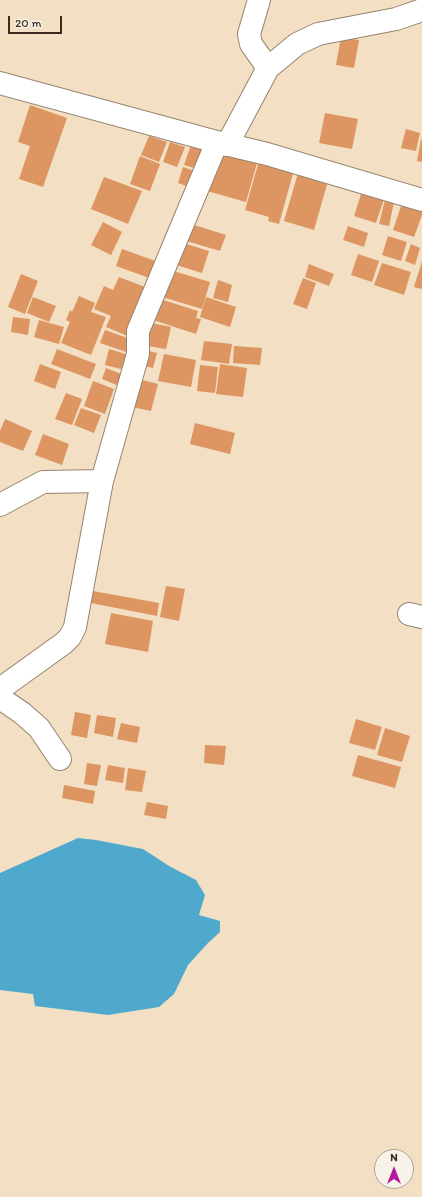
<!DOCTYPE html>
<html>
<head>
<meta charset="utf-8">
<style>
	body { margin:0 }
	#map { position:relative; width:422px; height:1197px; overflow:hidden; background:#f3dfc3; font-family:Itim,sans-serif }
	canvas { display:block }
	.north { position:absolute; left:374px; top:1149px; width:40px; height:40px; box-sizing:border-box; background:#f7f3e8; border:1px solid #aca397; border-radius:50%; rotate:0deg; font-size:11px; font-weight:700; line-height:16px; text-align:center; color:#3b2a1e }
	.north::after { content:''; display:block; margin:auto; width:14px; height:18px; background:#b5179e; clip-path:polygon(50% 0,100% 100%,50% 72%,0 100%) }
	.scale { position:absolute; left:8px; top:16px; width:54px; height:18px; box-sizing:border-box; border:2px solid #3b2a1e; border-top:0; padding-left:5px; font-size:12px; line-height:14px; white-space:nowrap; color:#3b2a1e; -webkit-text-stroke:3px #f7f3e8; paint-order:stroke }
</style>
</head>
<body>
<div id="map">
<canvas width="422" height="1197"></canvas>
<div class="north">N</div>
<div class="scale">20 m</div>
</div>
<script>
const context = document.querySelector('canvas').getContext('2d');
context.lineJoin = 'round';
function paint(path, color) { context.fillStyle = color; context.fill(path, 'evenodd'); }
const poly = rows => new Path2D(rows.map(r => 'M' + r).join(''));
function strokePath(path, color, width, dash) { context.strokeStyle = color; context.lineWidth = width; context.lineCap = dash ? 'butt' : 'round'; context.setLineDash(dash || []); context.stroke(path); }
const water = poly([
	[78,838,96,840,143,849,169,866,196,880,205,895,199,915,220,921,220,932,208,943,188,965,174,994,159,1007,108,1015,35,1006,33,994,0,990,0,873]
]);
const building = poly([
	[341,37,359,40,354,68,336,65],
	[30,105,67,118,43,187,19,179,30,146,18,142],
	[325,113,358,119,352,149,319,143],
	[406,129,420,133,416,151,401,148],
	[149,136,167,142,159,162,141,155],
	[421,139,422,140,422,162,417,161],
	[170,142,185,147,177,167,163,162],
	[191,145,207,151,201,170,184,165],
	[219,152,257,163,246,202,207,191],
	[140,156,160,164,150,191,130,184],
	[259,161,294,170,279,224,268,221,269,217,245,210],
	[183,167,200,173,195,189,178,183],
	[298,173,328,181,314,230,284,221],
	[104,177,142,191,128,224,91,209],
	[363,188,385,196,376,223,354,216],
	[385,200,394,202,389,226,379,224],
	[403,200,422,207,422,215,414,237,393,230],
	[103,222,122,232,111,255,91,245],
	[188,223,226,235,220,251,183,240],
	[348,226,368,233,364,247,343,240],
	[388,236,407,242,401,261,382,255],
	[177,241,209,251,202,273,170,263],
	[411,244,420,248,415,265,405,261],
	[122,249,161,263,155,280,116,266],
	[358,254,379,261,372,282,351,275],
	[422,261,422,289,414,287],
	[382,263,411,272,404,295,374,285],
	[309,264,334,274,329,286,305,277],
	[170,270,210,282,202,309,162,297],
	[21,274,38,281,25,314,8,307],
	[119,277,150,289,130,337,106,327,111,316,94,309,104,286,113,290],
	[303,278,316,283,307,309,293,304],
	[218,280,232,285,228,302,213,298],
	[79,296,95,303,91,312,106,317,91,355,61,343,70,322,66,320,70,310,72,312],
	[33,297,56,306,49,322,27,313],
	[206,297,236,307,230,327,200,317],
	[160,299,198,311,196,318,201,319,196,334,153,320],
	[13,317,30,319,28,335,11,332],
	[39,320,64,327,59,344,34,337],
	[152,323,171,327,166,349,147,346],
	[105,330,136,341,132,354,100,343],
	[204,341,232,344,229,364,201,360],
	[234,346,262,348,260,365,233,363],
	[57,349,96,364,90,379,51,364],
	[109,349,129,355,125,370,105,365],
	[140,349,157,353,153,368,136,364],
	[164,354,196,360,191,387,158,381],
	[40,364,61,372,55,389,34,381],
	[220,364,247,368,243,397,216,394],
	[200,365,218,367,215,393,197,391],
	[106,368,129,377,124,388,102,379],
	[139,379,158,384,151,411,132,407],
	[93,381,114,389,105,414,84,406],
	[66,393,82,399,72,425,55,419],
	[81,408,101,415,94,433,74,425],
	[5,419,32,431,23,451,0,442,0,431],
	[195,423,235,433,230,454,190,444],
	[43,434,69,444,62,465,35,455],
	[166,586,185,589,179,621,160,617],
	[93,591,159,603,157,616,91,603],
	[111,613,153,621,148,652,105,644],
	[75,712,91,715,87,738,71,735],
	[97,715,116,718,113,737,94,733],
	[356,719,382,727,375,750,349,743],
	[121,723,140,727,137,743,117,739],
	[385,728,410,736,402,762,377,755],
	[205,745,226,746,224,765,204,763],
	[358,755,401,767,395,788,352,776],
	[87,763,101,765,97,786,84,784],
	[108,765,125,768,123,783,105,780],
	[128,768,146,771,142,792,125,790],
	[64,785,95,791,93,804,62,798],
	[147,802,168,806,166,819,144,815]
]);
const minor = poly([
	[259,0,249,34,251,44,268,68],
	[0,83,217,142,267,154,422,200],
	[227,145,268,68,297,44,318,34,396,19,422,10],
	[0,505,43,482,102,481],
	[409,614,422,617],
	[0,689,64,643,70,637,75,627,102,481,138,354,138,331,217,142],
	[0,698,22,713,39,728,60,759]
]);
paint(water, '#4fa9cd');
paint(building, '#dd9562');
strokePath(minor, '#978470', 24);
strokePath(minor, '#fff', 22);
</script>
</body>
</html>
